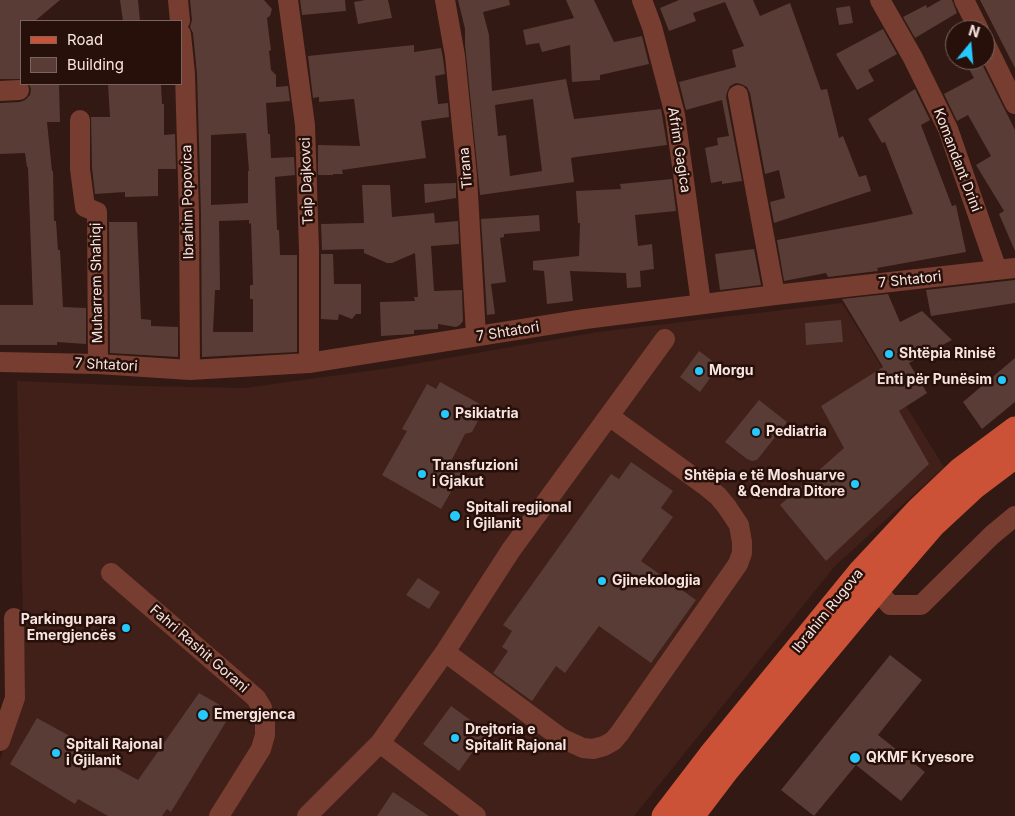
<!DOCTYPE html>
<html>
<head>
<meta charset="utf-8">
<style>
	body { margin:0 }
	#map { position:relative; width:1015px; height:816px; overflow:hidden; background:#331913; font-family:Inter,sans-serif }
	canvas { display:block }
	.legend { position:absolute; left:20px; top:20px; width:162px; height:65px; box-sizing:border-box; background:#28100a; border:1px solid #7b6560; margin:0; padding:6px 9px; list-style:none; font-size:15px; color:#f7e4e0 }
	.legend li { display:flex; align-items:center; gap:10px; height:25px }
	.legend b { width:25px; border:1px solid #7b6560 }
	.north { position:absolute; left:945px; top:20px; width:50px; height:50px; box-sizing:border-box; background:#28100a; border:1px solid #7b6560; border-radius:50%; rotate:17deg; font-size:14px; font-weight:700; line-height:20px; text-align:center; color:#f7e4e0 }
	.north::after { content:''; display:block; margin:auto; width:18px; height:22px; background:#24c9fe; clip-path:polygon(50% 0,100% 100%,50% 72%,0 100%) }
</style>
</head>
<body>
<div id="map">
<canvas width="1015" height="816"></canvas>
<ul class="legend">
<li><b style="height:6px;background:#cb5237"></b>Road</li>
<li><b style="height:14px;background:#593c35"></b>Building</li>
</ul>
<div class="north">N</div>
</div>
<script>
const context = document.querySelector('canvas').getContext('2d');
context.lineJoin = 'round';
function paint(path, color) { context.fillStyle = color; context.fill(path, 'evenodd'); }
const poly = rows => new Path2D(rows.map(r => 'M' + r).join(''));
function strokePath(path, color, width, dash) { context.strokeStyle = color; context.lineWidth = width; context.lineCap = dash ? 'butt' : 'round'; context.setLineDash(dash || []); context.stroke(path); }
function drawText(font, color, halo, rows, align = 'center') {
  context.font = font + ' Inter,sans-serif'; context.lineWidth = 5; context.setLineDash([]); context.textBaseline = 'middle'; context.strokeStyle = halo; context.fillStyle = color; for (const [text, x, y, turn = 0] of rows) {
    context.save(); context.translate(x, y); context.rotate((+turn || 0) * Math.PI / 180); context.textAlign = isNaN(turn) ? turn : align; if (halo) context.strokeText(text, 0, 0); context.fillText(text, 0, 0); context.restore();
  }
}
const built = poly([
	[842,303,944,467,835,566,634,816,0,816,0,759,25,695,17,381,141,386,244,388,390,368,598,332]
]);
const building = poly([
	[0,0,60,0,35,21,21,21,21,79,0,79],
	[120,0,138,0,140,21,123,21],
	[190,0,264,0,272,9,270,16,267,18,269,35,271,50,269,51,271,70,276,75,276,87,288,86,290,101,266,103,268,134,270,134,271,158,294,157,295,175,275,177,277,230,279,230,280,255,297,255,297,352,202,357,201,214,197,74,193,33,190,27,192,20],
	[246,133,249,171,248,171,248,203,211,205,211,135],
	[249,220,249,224,251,223,253,285,250,285,250,299,253,299,253,332,213,332,215,290,220,290,219,221],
	[300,0,345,0,346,11,302,15],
	[365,0,388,0,392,18,358,24,354,2],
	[458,0,509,0,510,5,483,12,489,35,492,91,566,79,574,119,661,109,667,145,576,157,571,158,574,182,480,195,465,44,465,29],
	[533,99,542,171,510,176,506,135,498,136,495,105],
	[566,0,594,0,614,42,642,36,649,64,600,75,600,80,572,82,570,45,542,52,539,43,526,45,523,30,574,18],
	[679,0,753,0,760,16,790,3,821,90,827,89,839,138,843,136,859,177,866,175,871,191,774,223,770,202,785,198,779,170,765,174,750,93,747,87,741,84,736,83,730,86,727,92,726,97,742,181,722,184,722,181,711,183,705,148,718,145,717,138,729,136,722,100,686,110,679,82,736,67,732,50,744,46,725,2,693,13,696,21,669,31,660,8],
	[941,0,952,0,957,13,915,38,903,17,926,5,927,8],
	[980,0,1015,0,1015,68],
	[850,6,853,23,839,25,836,8],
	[883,29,897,54,868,70,874,81,857,90,836,54],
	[414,45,414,52,441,48,443,58,445,74,435,76,438,104,448,103,449,117,421,121,426,158,342,170,343,174,333,174,333,175,318,175,318,145,360,146,354,99,319,102,319,97,313,98,308,56],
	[964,60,980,60,1015,130,1015,251,999,214,1004,211,976,165,991,156,968,115,957,121,944,94,974,78],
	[29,84,59,84,60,122,47,122,52,171,53,171,54,221,56,221,58,250,60,250,63,307,86,308,86,344,57,342,57,345,0,345,0,305,33,305,28,167,27,167,25,153,0,154,0,103,20,102,25,100,30,95,31,89],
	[108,84,161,84,162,104,164,104,164,135,175,134,176,169,158,169,158,196,125,197,125,192,95,194,92,168,91,117,110,117],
	[915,89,930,120,921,125,952,206,956,205,966,252,877,268,878,271,828,277,826,273,784,281,777,240,875,222,913,214,885,142,882,143,868,119],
	[672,179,676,211,635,215,638,246,652,244,654,269,640,271,641,287,627,288,626,273,570,271,573,301,547,304,544,271,533,270,533,261,579,256,580,223,578,223,576,191,621,189,620,184],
	[456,183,456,198,425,203,424,184],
	[362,185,390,185,392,217,434,213,435,223,458,221,459,244,431,246,434,291,462,290,463,321,460,325,456,327,438,324,438,329,414,330,414,334,381,336,380,302,415,301,414,297,418,297,415,253,392,263,387,263,364,253,364,249,322,250,321,224,364,223],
	[539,215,540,231,504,234,504,237,500,238,506,282,491,284,495,314,487,315,481,219],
	[109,222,137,222,141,319,151,320,151,326,178,327,178,357,110,353],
	[754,249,761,285,720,290,715,254],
	[321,254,333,254,334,284,361,284,361,314,356,314,352,319,339,314,338,320,321,319],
	[1015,280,1015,303,931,316,926,290],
	[888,294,900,322,922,311,952,340,909,363,927,393,899,411,929,464,826,561,780,505,844,448,821,406,883,367,842,299],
	[841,320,843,342,806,345,805,323],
	[699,351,719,366,700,392,680,377],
	[1015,358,1015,402,982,429,963,402],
	[440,382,480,404,476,412,481,415,472,432,465,434,449,465,462,473,441,509,382,475,407,431,402,429,427,384,436,389],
	[759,400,787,422,757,460,752,461,747,459,725,442],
	[631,462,673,491,661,508,673,517,641,561,696,600,651,663,599,626,565,673,556,666,532,701,493,673,508,651,502,647,512,631,503,625,611,474,619,479],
	[418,578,440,592,429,609,406,595],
	[890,655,922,680,878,735,925,772,901,801,856,765,814,816,781,790],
	[199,693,232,712,171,812,167,809,162,816,108,816,78,799,75,804,10,764,37,718,97,751,94,756,138,780],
	[451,706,487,732,459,771,423,744],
	[393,792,429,816,377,816]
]);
const minor = poly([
	[178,0,180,21],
	[288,0,305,125,309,250,309,363],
	[445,0,455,56,467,176,476,336],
	[642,0,652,27,675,115,701,304],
	[880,0,913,58,948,129,997,270],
	[964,0,979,30],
	[181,34,185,74,189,214,190,370],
	[985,43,1015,104],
	[0,91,19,90],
	[738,95,775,295],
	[80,120,80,169,85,207,97,212,98,364],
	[0,362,98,364,190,370,309,363,585,319,775,295,1015,268],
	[111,573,256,698,262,708,265,720,265,735,261,749,219,816],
	[877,590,890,605,921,605,992,535,1015,516],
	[445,652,561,738,583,748,593,749,604,746,613,741,619,734,738,564,742,553,742,542,739,525,727,507,718,496,707,487,609,416],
	[0,741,15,698,14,618],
	[380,743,476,816],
	[307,816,380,743,445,652,511,550,665,339]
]);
const major = poly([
	[664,816,710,756,861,571,918,510,960,470,1015,429],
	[692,816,727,770,877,590,933,525,974,487,1015,456]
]);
const markers = [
	[889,354,5,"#24c9fe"],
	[699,371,5,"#24c9fe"],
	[1002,380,5,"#24c9fe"],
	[445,414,5,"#24c9fe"],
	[756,432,5,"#24c9fe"],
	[422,474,5,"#24c9fe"],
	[855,484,5,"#24c9fe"],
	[455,516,6,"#24c9fe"],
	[602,581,5,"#24c9fe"],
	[126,628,5,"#24c9fe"],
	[203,715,6,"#24c9fe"],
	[455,738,5,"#24c9fe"],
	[56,753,5,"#24c9fe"],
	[855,758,6,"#24c9fe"]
];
const streetNames = [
	["Afrim Gagica",679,150,81],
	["Komandant Drini",957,160,69],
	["Tirana",466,168,-95],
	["Taip Dajkovci",307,181,-92],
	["Ibrahim Popovica",188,202,-91],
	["7 Shtatori",910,280,-6],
	["Muharrem Shahiqi",97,283,-91],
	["7 Shtatori",508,332,-9],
	["7 Shtatori",106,365,3],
	["Ibrahim Rugova",828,611,-51],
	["Fahri Rashit Gorani",199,649,41]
];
const poiNames = [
	["Shtëpia Rinisë",899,354],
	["Morgu",709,371],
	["Enti për Punësim",992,380,"right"],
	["Psikiatria",455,414],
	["Pediatria",766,432],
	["Transfuzioni",432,466],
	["i Gjakut",432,482],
	["Shtëpia e të Moshuarve",845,476,"right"],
	["& Qendra Ditore",845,492,"right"],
	["Spitali regjional",466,508],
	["i Gjilanit",466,524],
	["Gjinekologjia",612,581],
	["Parkingu para",116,620,"right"],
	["Emergjencës",116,636,"right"],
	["Emergjenca",214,715],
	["Drejtoria e",465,730],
	["Spitalit Rajonal",465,746],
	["Spitali Rajonal",66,745],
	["i Gjilanit",66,761],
	["QKMF Kryesore",866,758]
];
paint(built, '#402019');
paint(building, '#593c35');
strokePath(minor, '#773d30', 20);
strokePath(major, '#cb5237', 25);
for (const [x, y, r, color] of markers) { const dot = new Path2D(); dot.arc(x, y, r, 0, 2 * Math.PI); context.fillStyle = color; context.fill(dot); strokePath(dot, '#28100a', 2); }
drawText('14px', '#f7e4e0', '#28100a', streetNames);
drawText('bold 14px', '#f7e4e0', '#28100a', poiNames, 'left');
</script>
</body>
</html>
